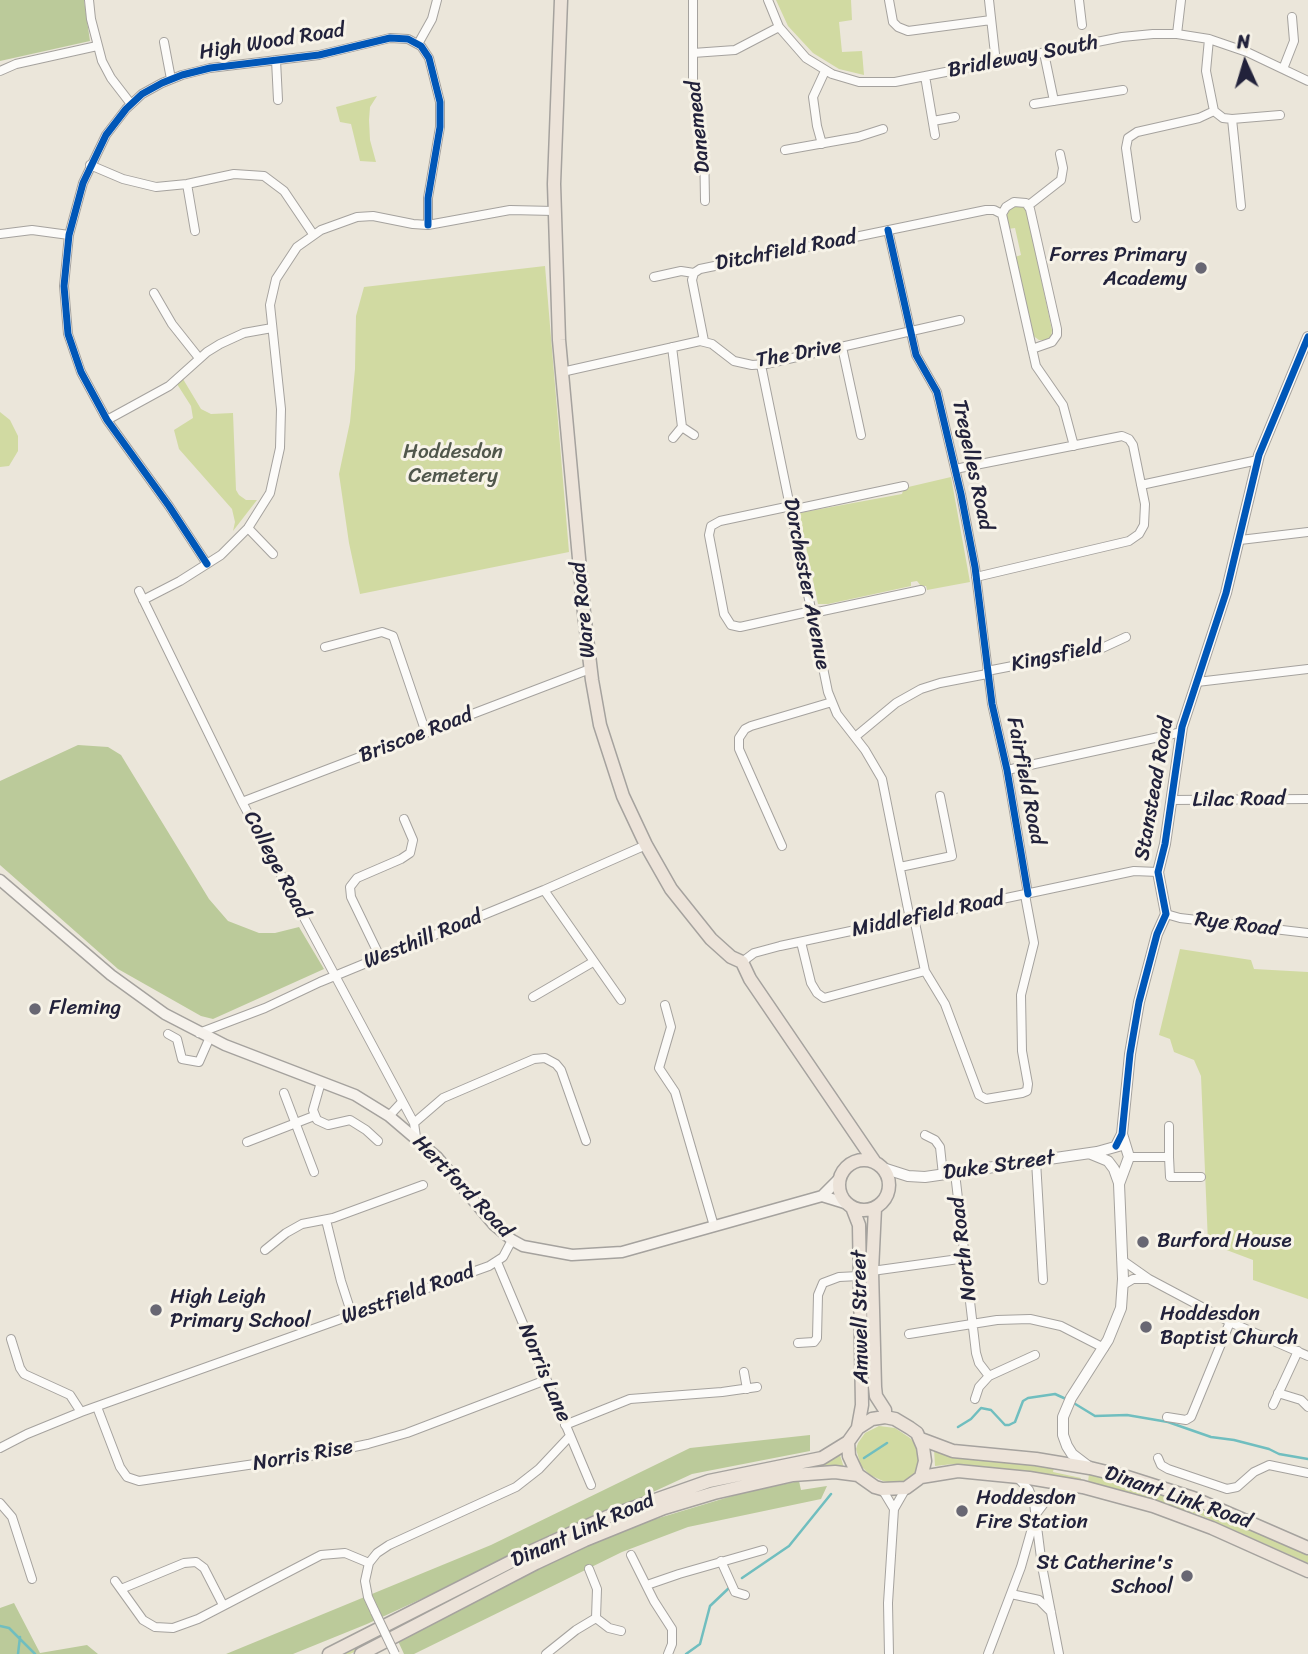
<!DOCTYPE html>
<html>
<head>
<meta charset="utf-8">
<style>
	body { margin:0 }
	#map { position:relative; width:1308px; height:1654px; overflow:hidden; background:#ebe6da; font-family:Sriracha,sans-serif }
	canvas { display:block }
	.north { position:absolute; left:1210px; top:28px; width:70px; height:70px; -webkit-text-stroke:5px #f7f3e8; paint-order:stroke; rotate:356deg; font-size:19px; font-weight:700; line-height:28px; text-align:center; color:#22223b }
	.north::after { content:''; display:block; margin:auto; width:24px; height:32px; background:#22223b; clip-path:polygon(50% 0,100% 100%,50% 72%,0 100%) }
</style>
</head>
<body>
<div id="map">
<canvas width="1308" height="1654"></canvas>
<div class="north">N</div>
</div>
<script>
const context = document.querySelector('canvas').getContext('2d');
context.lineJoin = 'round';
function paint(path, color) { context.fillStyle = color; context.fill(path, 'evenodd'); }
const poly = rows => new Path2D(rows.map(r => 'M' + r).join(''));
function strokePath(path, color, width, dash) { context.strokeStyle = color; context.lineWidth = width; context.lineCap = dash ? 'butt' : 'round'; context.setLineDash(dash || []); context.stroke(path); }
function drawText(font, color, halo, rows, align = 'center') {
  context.font = font + ' Sriracha,sans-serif'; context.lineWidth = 6; context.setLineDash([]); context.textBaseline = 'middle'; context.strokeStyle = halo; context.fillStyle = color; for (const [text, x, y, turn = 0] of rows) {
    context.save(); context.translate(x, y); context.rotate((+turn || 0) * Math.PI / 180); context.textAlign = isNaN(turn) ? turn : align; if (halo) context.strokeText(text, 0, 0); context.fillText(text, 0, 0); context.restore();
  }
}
const green = poly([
	[776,0,851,0,852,20,839,22,842,52,862,51,864,75,839,69,813,53,788,26],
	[377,96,370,107,369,120,370,140,376,162,360,161,351,124,340,122,336,107],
	[1017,205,1025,207,1029,212,1028,218,1052,330,1051,338,1048,340,1039,340,1032,335,1015,257,1021,255,1015,228,1008,229,1006,217,1010,209],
	[545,266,569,552,360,594,349,543,339,474,350,422,355,369,356,316,364,287],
	[183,379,201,409,211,414,233,413,236,490,239,495,246,500,257,500,233,531,235,522,232,509,179,449,174,430,193,418,191,406,177,384],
	[0,412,10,420,18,436,18,451,9,466,0,467],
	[951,477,970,582,927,590,926,586,921,586,917,581,911,582,911,586,828,604,818,604,799,513,902,494,904,488],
	[1180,949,1251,960,1254,969,1308,972,1308,1299,1253,1280,1253,1260,1208,1243,1201,1076,1194,1060,1174,1052,1170,1039,1159,1035],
	[879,1426,895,1428,910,1438,918,1447,921,1458,917,1474,908,1480,893,1483,883,1481,870,1475,861,1466,856,1449,858,1443,865,1433],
	[934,1449,1054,1467,1053,1472,1081,1478,1080,1481,988,1467,953,1464,935,1466],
	[840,1455,844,1468,678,1500,350,1654,341,1654,593,1528,721,1483,831,1461],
	[1089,1474,1188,1502,1308,1553,1308,1563,1200,1515,1088,1482]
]);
const forest = poly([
	[0,0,84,0,90,41,0,61],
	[78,745,108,747,121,755,209,899,228,921,259,933,275,933,299,927,324,969,213,1019,201,1016,118,969,0,865,0,781],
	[810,1435,810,1451,692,1474,367,1624,293,1654,226,1654,491,1545,690,1448],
	[799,1481,801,1490,827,1486,821,1499,688,1527,622,1552,414,1654,404,1654,398,1641,546,1565,629,1527,742,1493],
	[14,1603,40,1653,87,1645,98,1654,0,1654,0,1608]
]);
const stream = poly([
	[1072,1402,1095,1416,1127,1415,1168,1422,1211,1437,1234,1440,1269,1449,1279,1454,1308,1459],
	[958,1427,971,1419,981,1408,991,1410,1005,1425,1009,1425,1015,1422,1023,1401,1028,1398,1055,1394,1066,1399],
	[864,1458,887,1443],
	[742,1578,789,1546,831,1494],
	[0,1626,9,1628,35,1654],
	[18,1654,20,1637],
	[686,1654,700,1644,710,1606,730,1587]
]);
const minor = poly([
	[89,0,91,19,102,61,111,78,131,104],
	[693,0,693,82,704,143,705,201],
	[768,0,779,27,806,58,832,74,859,82,895,82,1122,37,1153,34,1177,34,1209,39,1247,52,1308,81],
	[889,0,893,22,898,27,908,31,991,20],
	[989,0,996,63],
	[1079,0,1082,25],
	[1177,34,1181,0],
	[1209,39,1206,71,1214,111,1223,118,1232,119,1280,115],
	[164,42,171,79],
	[418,44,432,19,437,0],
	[693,53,735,50,779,27],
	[1044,53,1054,101],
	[276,60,278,100],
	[1283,69,1294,41,1292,17],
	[0,71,16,64,97,46],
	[925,76,935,135],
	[1034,104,1123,90],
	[1232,119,1241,206],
	[933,121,955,117],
	[822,144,817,126,813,97,825,71],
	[785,150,858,137,883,129],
	[90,165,123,179,156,187,187,184,234,174,264,176,284,191,313,234],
	[187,184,195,231],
	[1029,205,1061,180,1063,168,1060,154],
	[1002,214,1006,207,1014,202,1026,203,1030,209,1057,329,1057,335,1052,342,1032,349],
	[1136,218,1126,148,1128,138,1137,132,1199,118,1214,111],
	[888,230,916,355,937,392,961,494,975,567,992,704,1007,770,1028,894],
	[0,234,32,230,69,235],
	[654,277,681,271,694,273],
	[154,293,172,324,199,358],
	[704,341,692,280,694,273,700,269,986,210,994,210,1002,214,1036,366,1063,405,1074,446],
	[672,347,682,427,673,438],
	[842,347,861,435],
	[761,365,828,692,837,714,865,750,882,779,910,919],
	[562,372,700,341,712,344,734,361,752,365,766,364,960,320],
	[107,420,169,386,207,352,220,344,244,333,272,328],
	[682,427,694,435],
	[955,469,1122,436,1129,439,1133,445,1145,504,1144,525,1139,534,1129,541,976,577],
	[1141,485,1258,460],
	[791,506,720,521,711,526,709,535,724,614,731,625,740,627,812,611],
	[791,510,904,486],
	[248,528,273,554],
	[1240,540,1308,532],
	[207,564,169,506,107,420,81,372,68,334,64,286,69,235,83,183,106,135,126,109,142,94,162,83,182,75,210,68,319,55,390,38,408,39,421,46,429,58,440,102,440,127,428,198,428,225],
	[139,591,242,802,414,1123,416,1137],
	[143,600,180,581,221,555,248,528,270,493,280,448,281,409,270,305,276,279,297,247,321,230,357,217,373,216,413,224,428,225,510,210,554,211],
	[813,613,921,590],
	[325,647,382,632,393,636,426,733],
	[987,671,1100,649,1126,637],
	[1197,682,1308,669],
	[855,737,896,703,921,689,940,683,987,674],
	[1007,770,1182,732],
	[1171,800,1308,799],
	[242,802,590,669],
	[782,846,739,749,739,738,745,729,751,726,832,702],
	[900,867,952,856,940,796],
	[544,890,621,1000],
	[1166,914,1180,918,1308,933],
	[914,918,925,971,945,1004,979,1095,986,1099,1022,1093,1027,1091,1028,1084,1022,1051,1021,995,1034,943,1025,895],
	[801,942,811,983,817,993,824,998,925,971],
	[380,957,351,897,350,887,357,878,401,859,410,853,413,840,404,819],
	[742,962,754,953,780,946,1134,871,1158,872],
	[533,997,593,962],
	[665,1005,671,1027,659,1068,675,1092,714,1226],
	[199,1033,265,1008,320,982,544,890,646,845],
	[168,1034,177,1039,182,1059,199,1062,210,1037],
	[321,1082,313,1110,317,1120,328,1125,350,1120,366,1130,378,1141],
	[284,1093,314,1172],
	[389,1116,402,1102],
	[414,1123,443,1098,534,1059,545,1058,556,1064,561,1070,586,1141],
	[925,1135,935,1140,940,1147,943,1175],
	[247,1142,314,1116],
	[1129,1157,1169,1157,1169,1126],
	[1169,1157,1170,1177,1201,1177],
	[1036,1161,1043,1280],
	[955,1173,976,1353,979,1363,989,1376],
	[326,1220,341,1281,352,1315],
	[265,1250,286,1233,302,1224,333,1218,423,1185],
	[1122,1260,1149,1279,1232,1323,1308,1356],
	[497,1262,591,1485],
	[872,1271,966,1258],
	[1123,1285,1133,1279,1147,1279],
	[909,1334,997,1320,1030,1319,1061,1326,1104,1348],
	[11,1339,20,1368,24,1374,70,1395,81,1412],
	[798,1343,814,1342,817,1338,818,1295,823,1283,839,1277,859,1276],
	[744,1372,747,1389],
	[1278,1393,1301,1400,1308,1407],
	[975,1399,979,1387,989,1376,1035,1355],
	[1273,1405,1298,1351],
	[97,1407,120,1467,127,1477,139,1481,316,1455,368,1444,407,1433,546,1380],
	[1167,1417,1186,1420,1191,1417,1230,1322],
	[565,1425,630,1399,722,1392,757,1387],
	[0,1448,27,1434,81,1412,489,1266,503,1257,512,1240],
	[1158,1458,1161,1465,1168,1469,1227,1489,1237,1487,1254,1472,1269,1465,1308,1473],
	[1016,1476,1029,1490,1034,1503,1042,1566,1059,1654],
	[882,1489,894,1509],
	[0,1503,12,1517,32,1579],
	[631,1555,654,1601,672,1629,672,1644,668,1654],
	[721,1561,735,1592,745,1595],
	[589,1569,597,1589,596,1618,609,1628,621,1631],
	[115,1581,143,1620,155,1627,173,1628,198,1619,321,1555,345,1553,369,1563],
	[647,1585,679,1574,763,1550],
	[121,1589,184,1563,196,1562,204,1568,223,1605],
	[1011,1594,1039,1600,1051,1612],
	[375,1612,368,1597,365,1581,369,1563,377,1553,389,1545,516,1487,539,1469,570,1436],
	[546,1654,576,1630,596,1618],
	[889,1654,888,1603,894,1509,906,1488],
	[988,1654,1021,1567,1036,1514,1048,1498,1071,1486]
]);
const tertiary = poly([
	[1116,1146,1122,1134,1130,1054,1139,1002,1157,934,1166,914,1158,872,1165,844,1182,727,1226,593,1259,455,1308,337],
	[1091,1154,1108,1161,1114,1169,1119,1183],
	[883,1168,908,1176,925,1177,1097,1152,1122,1145],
	[1089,1467,1072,1454,1067,1446,1063,1435,1063,1417,1071,1398,1108,1340,1121,1308,1123,1279,1119,1184,1129,1157,1122,1134]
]);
const secondary = poly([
	[0,880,111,975,165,1014,225,1045,355,1095,389,1116,437,1157,494,1225,512,1240,523,1246,572,1255,622,1252,822,1196,839,1179],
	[822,1196,848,1204]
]);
const primary = poly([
	[561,0,554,184,559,340,584,613,592,680,600,725,623,796,646,845,671,889,711,939,731,957,742,962,750,979,874,1161],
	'839 1185a25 25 0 1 1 50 0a25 25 0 1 1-50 0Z',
	[852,1207,859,1225,862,1405,858,1427],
	[875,1208,872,1271,875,1387,876,1396,885,1410,885,1417],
	[885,1417,895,1419,910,1428,917,1433,923,1447,925,1461,921,1477,906,1488,882,1489,875,1487,858,1475,849,1456,848,1442,858,1428,872,1419,885,1417],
	[921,1439,953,1451,1036,1459,1090,1468,1127,1477,1193,1498,1308,1548],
	[921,1477,958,1471,1029,1478,1083,1487,1153,1506,1212,1528,1308,1571],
	[329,1654,530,1552,607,1517,709,1481,822,1458,848,1442],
	[361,1654,536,1563,585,1540,664,1508,714,1493,793,1475,835,1472,858,1475]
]);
const minorBridge = poly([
	[375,1612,395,1654]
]);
const cycleway = poly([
	[888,230,916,355,937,392,961,494,975,567,992,704,1007,770,1028,894],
	[207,564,169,506,107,420,81,372,68,334,64,286,69,235,83,183,106,135,126,109,142,94,162,83,182,75,210,68,319,55,390,38,408,39,421,46,429,58,440,102,440,127,428,198,428,225],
	[1116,1146,1122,1134,1130,1054,1139,1002,1157,934,1166,914,1158,872,1165,844,1182,727,1226,593,1259,455,1308,337]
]);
const markers = [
	[1201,268,7,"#686773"],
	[35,1009,7,"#686773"],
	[1143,1242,7,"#686773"],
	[156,1310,7,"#686773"],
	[1146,1327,7,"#686773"],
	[962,1511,7,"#686773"],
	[1187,1576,7,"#686773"]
];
const streetNames = [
	["High Wood Road",272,42,-9],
	["Bridleway South",1023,57,-11],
	["Danemead",699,127,-96],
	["Ditchfield Road",786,251,-11],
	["The Drive",799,354,-10],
	["Tregelles Road",972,465,78],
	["Dorchester Avenue",806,584,79],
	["Ware Road",584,610,-96],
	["Kingsfield",1057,656,-12],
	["Briscoe Road",416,736,-21],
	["Fairfield Road",1025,781,79],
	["Stanstead Road",1155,789,-80],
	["Lilac Road",1239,800,-1],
	["College Road",276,865,62],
	["Middlefield Road",928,915,-12],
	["Rye Road",1237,925,7],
	["Westhill Road",423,940,-22],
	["Duke Street",999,1166,-8],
	["Hertford Road",462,1187,46],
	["North Road",964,1249,-97],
	["Westfield Road",408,1295,-20],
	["Amwell Street",861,1317,-91],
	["Norris Lane",544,1373,67],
	["Norris Rise",303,1456,-10],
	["Dinant Link Road",1178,1498,19],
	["Dinant Link Road",583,1531,-24]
];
const poiNames = [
	["Forres Primary",1187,256,"right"],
	["Academy",1187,280,"right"],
	["Fleming",49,1009],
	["Burford House",1157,1242],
	["High Leigh",170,1298],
	["Primary School",170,1322],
	["Hoddesdon",1160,1315],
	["Baptist Church",1160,1339],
	["Hoddesdon",976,1499],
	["Fire Station",976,1523],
	["St Catherine's",1173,1564,"right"],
	["School",1173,1588,"right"]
];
const parkNames = [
	["Hoddesdon",453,453],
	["Cemetery",453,477]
];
paint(green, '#d1daa2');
paint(forest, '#bbca9a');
strokePath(stream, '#70bebf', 2.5);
strokePath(minor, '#a5a29e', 10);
strokePath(tertiary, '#a5a29e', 12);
strokePath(secondary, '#a5a29e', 13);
strokePath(primary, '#a5a29e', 15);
strokePath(minor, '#fcfbf9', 8);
strokePath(tertiary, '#fcfbf9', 10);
strokePath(secondary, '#f6f2ec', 10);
strokePath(primary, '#ece3d9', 12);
strokePath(minorBridge, '#a5a29e', 10, []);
strokePath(minorBridge, '#fcfbf9', 8);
strokePath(cycleway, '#0057b8', 7);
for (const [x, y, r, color] of markers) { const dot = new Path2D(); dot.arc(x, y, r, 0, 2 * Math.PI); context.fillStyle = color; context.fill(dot); strokePath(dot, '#f7f3e8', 2.5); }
drawText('21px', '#22223b', '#f7f3e8', streetNames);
drawText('21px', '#22223b', '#f7f3e8', poiNames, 'left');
drawText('21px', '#50574c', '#f7f3e8', parkNames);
</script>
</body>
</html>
